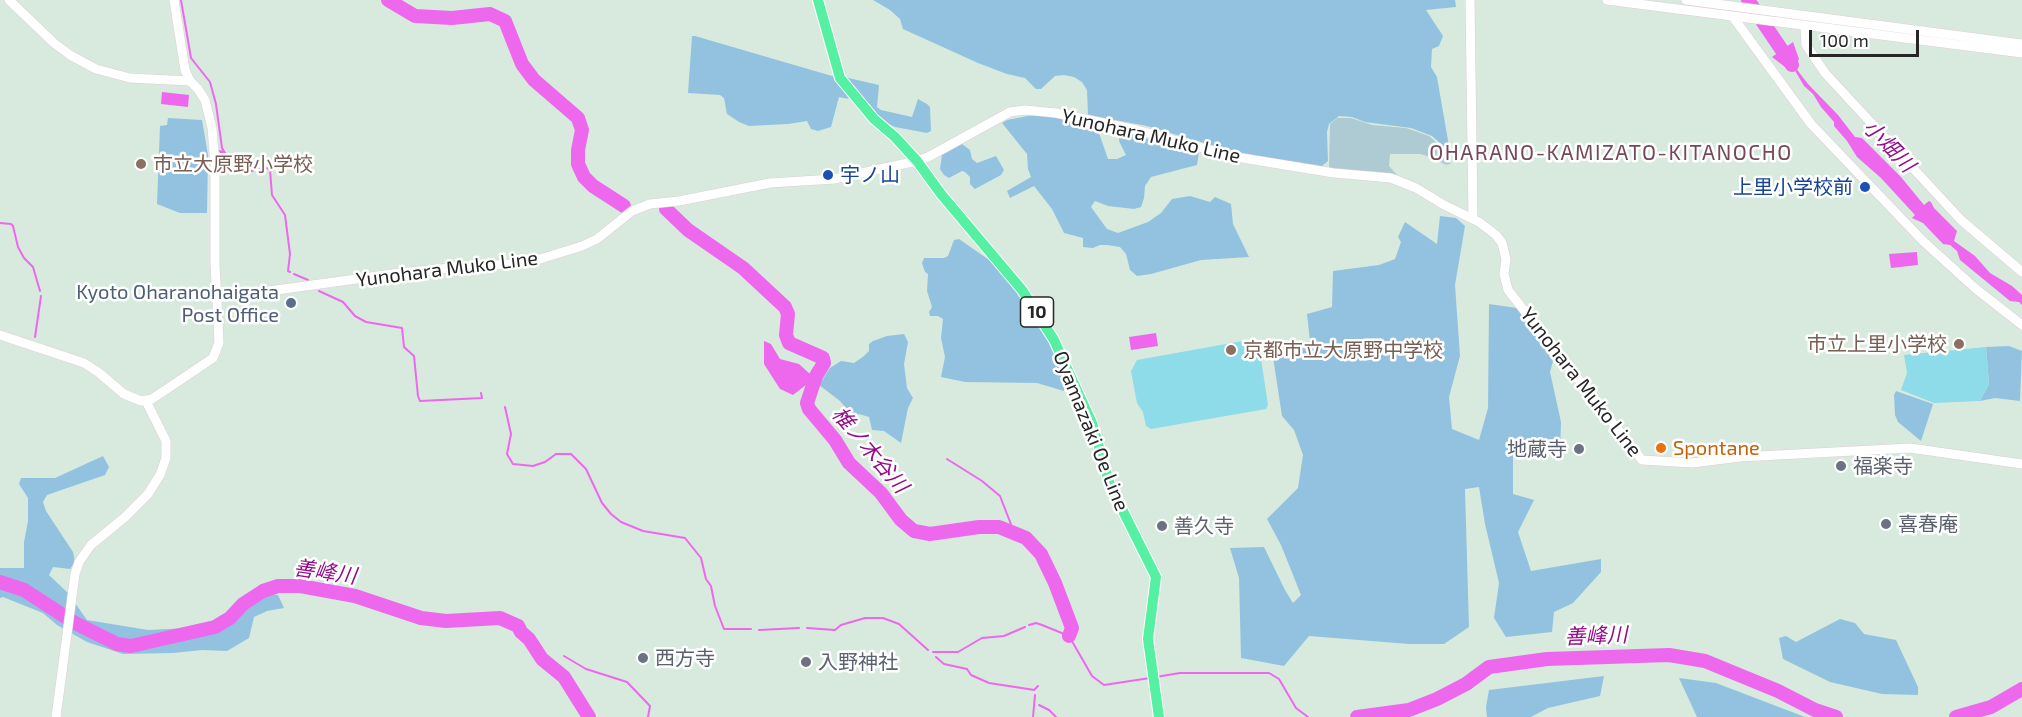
<!DOCTYPE html>
<html>
<head>
<meta charset="utf-8">
<style>
	body { margin:0 }
	#map { position:relative; width:2022px; height:717px; overflow:hidden; background:#d7eadd; font-family:"Exo 2",sans-serif }
	canvas { display:block }
	.scale { position:absolute; left:1809px; top:30px; width:110px; height:27px; box-sizing:border-box; border:3px solid #262626; border-top:0; padding-left:8px; font-size:18px; line-height:21px; white-space:nowrap; color:#262626; -webkit-text-stroke:4px #fff; paint-order:stroke }
</style>
</head>
<body>
<div id="map">
<canvas width="2022" height="717"></canvas>
<div class="scale">100 m</div>
</div>
<script>
const context = document.querySelector('canvas').getContext('2d');
context.lineJoin = 'round';
function paint(path, color) { context.fillStyle = color; context.fill(path, 'evenodd'); }
const poly = rows => new Path2D(rows.map(r => 'M' + r).join(''));
function strokePath(path, color, width, dash) { context.strokeStyle = color; context.lineWidth = width; context.lineCap = dash ? 'butt' : 'round'; context.setLineDash(dash || []); context.stroke(path); }
function drawText(font, color, halo, rows, align = 'center') {
  context.font = font + ' "Exo 2","Noto Sans JP",sans-serif'; context.lineWidth = 5; context.setLineDash([]); context.textBaseline = 'middle'; context.strokeStyle = halo; context.fillStyle = color; for (const [text, x, y, turn = 0] of rows) {
    context.save(); context.translate(x, y); context.rotate((+turn || 0) * Math.PI / 180); context.textAlign = isNaN(turn) ? turn : align; if (halo) context.strokeText(text, 0, 0); context.fillText(text, 0, 0); context.restore();
  }
}
const green = poly([
	[873,0,1455,0,1456,7,1426,10,1443,36,1439,46,1432,49,1431,67,1437,77,1450,152,1432,136,1411,128,1365,122,1352,117,1339,116,1329,124,1327,132,1328,161,1322,166,1315,166,1241,154,1147,126,1088,115,1087,90,1082,82,1074,77,1064,75,1055,76,1041,89,1036,89,1025,78,1007,74,978,63,903,29,900,19,890,10],
	[692,36,695,36,832,76,837,78,849,99,839,97,831,127,818,131,811,129,807,121,788,124,749,126,739,122,727,114,724,98,720,95,688,93],
	[844,77,879,85,877,107,881,110,912,117,918,99,927,104,930,107,931,131,927,133,895,127,881,121],
	[1033,115,1052,117,1090,126,1099,133,1108,159,1117,159,1126,155,1119,141,1119,133,1132,133,1154,141,1199,152,1197,165,1151,177,1145,186,1144,198,1141,207,1134,209,1108,206,1095,201,1091,207,1107,229,1118,233,1148,222,1161,213,1172,199,1190,196,1210,202,1215,197,1231,204,1233,224,1249,257,1201,260,1151,274,1137,276,1130,270,1126,254,1120,247,1107,245,1100,245,1093,248,1083,247,1083,238,1064,233,1052,209,1034,186,1010,198,1007,191,1031,177,1028,169,1027,154,1002,123,1007,120],
	[168,118,202,120,208,155,207,213,180,213,157,204,160,126,167,125],
	[962,144,970,150,972,159,977,163,996,156,1004,170,1001,175,975,189,970,184,970,177,965,172,962,171,949,178,944,175,940,169,942,155],
	[1440,216,1456,218,1465,226,1455,285,1460,356,1449,397,1452,429,1479,440,1488,408,1489,304,1517,308,1553,361,1550,372,1561,422,1560,453,1513,455,1513,494,1534,500,1518,532,1531,571,1601,559,1601,572,1573,603,1554,612,1552,632,1506,637,1494,618,1499,583,1485,524,1479,487,1465,489,1469,627,1444,644,1409,644,1309,636,1284,666,1241,658,1239,578,1230,548,1264,547,1285,590,1293,603,1301,595,1281,545,1267,519,1298,488,1303,455,1294,430,1282,416,1273,357,1284,347,1310,341,1307,314,1332,307,1333,271,1379,265,1395,259,1401,242,1398,237,1405,222,1437,244],
	[959,239,992,262,1044,322,1070,387,1065,387,1064,391,1037,383,965,382,941,377,945,357,941,338,943,319,938,316,930,316,929,312,932,307,927,291,928,274,925,272,922,263,924,258,944,258,948,256,954,240],
	[904,334,908,342,904,364,907,388,913,398,908,408,901,443,884,431,872,430,869,417,859,414,853,416,840,401,819,385,830,368,841,361,854,363,864,356,869,351,869,344,873,341,887,336],
	[2009,346,2022,351,2020,401,1995,398,1980,401,1989,384,1986,347],
	[1896,391,1933,404,1921,441,1898,422,1895,415,1894,395],
	[103,456,109,467,105,475,47,495,43,502,46,511,73,552,75,562,70,569,53,567,49,575,68,593,87,620,148,630,188,628,212,631,243,612,266,594,278,595,284,608,267,611,254,617,249,638,227,651,202,650,173,653,123,654,87,642,57,625,43,613,3,597,0,598,0,568,24,568,24,542,28,521,28,498,19,484,21,478,55,478],
	[1840,619,1855,623,1864,634,1896,640,1918,687,1918,695,1882,694,1830,682,1783,659,1779,638,1786,636,1796,642],
	[1604,676,1600,696,1548,708,1531,717,1487,717,1486,707,1489,690],
	[1679,678,1716,683,1805,717,1697,717]
]);
const cemetery = poly([
	[1337,118,1351,118,1372,125,1406,128,1429,136,1451,155,1450,164,1446,165,1431,157,1420,154,1390,154,1389,166,1397,175,1329,168,1330,124]
]);
const pitch = poly([
	[1254,339,1257,341,1259,346,1268,405,1266,409,1151,429,1146,426,1143,412,1137,403,1131,371,1137,360],
	[1986,347,1989,384,1980,401,1934,403,1901,390,1907,373,1904,355]
]);
const water = poly([
	[1793,42,1799,59,1795,67,1808,84,1838,115,1855,137,1862,138,1901,177,1924,205,1929,201,1931,202,1934,208,1957,231,1954,241,1975,256,1990,273,2012,286,2022,295,2022,305,2019,302,2010,301,1960,260,1957,251,1950,245,1943,244,1923,223,1912,218,1915,215,1881,178,1857,157,1847,141,1834,126,1834,122,1821,107,1813,94,1804,86,1794,69,1785,67,1772,57],
	[162,92,189,95,188,107,161,104],
	[1917,252,1918,265,1891,268,1889,254],
	[1156,333,1158,346,1131,350,1129,337],
	[764,341,771,344,780,359,799,364,810,374,806,385,793,395,780,389,764,364]
]);
const stream = poly([
	[181,0,191,58,210,82,216,104,222,148,225,153,220,151,227,162,251,171,267,168,270,170,272,195,285,215,290,254,288,271,290,272],
	[0,223,11,224,13,226,18,247,24,258,33,267,40,291],
	[294,274,308,280],
	[319,291,343,302,355,316,366,322,402,328,404,347,414,356,418,396,420,401,482,398,481,393],
	[35,337,41,296],
	[505,407,511,434,507,454,513,464,533,466,545,462,556,454,571,454,586,469,602,503,611,514,621,522,643,531,685,538,701,558,706,579,711,586,715,606,724,629,751,629],
	[947,459,982,481,1000,496,1014,532],
	[1029,625,1036,623,1042,625,1069,636,1092,676,1104,685,1150,678],
	[807,628,835,630,841,625,865,618,883,618,899,624,928,650],
	[759,630,799,628],
	[933,652,958,652,982,638,1004,636,1025,627],
	[564,656,586,669,627,682,650,706,648,717],
	[936,657,944,664,967,669,971,675,989,683,1028,689,1034,690,1038,686],
	[1156,677,1180,673,1269,673,1279,679,1296,708,1308,717],
	[1039,705,1049,710,1056,717],
	[1033,717,1035,695]
]);
const river = poly([
	[388,0,415,16,452,18,490,14,505,21,522,64,534,80,578,118,582,130,578,150,578,164,584,177,593,186,624,206],
	[1748,0,1792,65],
	[666,209,688,230,743,268,785,307,788,314,786,335,789,343,823,358,824,363,816,376,807,403,809,409,835,440,849,463,881,493,901,520,914,531,930,534,979,527,999,527,1026,538,1041,554,1055,583,1072,628,1069,636],
	[0,582,24,590,75,623,117,644,131,646,215,627,230,618,243,604,263,591,278,586,300,586,355,596,421,618,446,621,500,618,518,626,521,632,529,639,542,659,564,677,589,717],
	[1357,717,1409,710,1437,699,1466,684,1489,667,1547,659,1669,655,1705,661,1778,691,1815,710,1836,717],
	[1956,717,1991,707,2022,689]
]);
const secondary = poly([
	[9,0,54,43,70,55,96,69,130,78,190,81],
	[1470,0,1473,219],
	[1607,0,2022,53],
	[1686,0,2022,44],
	[1733,17,1811,124,1923,241,1976,289,2022,325],
	[1805,25,1806,45,1825,73,1961,220,2022,272],
	[218,298,400,273,460,267,511,264,540,259,582,246,597,239,632,211,650,204,679,201,770,183,834,179,917,161,928,157,1010,112,1025,110,1056,113,1137,130,1236,157,1334,173,1391,178,1416,188,1444,205,1479,222,1496,235,1502,243,1506,259,1504,274,1508,290,1642,460,1692,463,1740,457,1910,448,2022,464],
	[0,335,84,363,98,372,124,394,141,401,152,399,213,358,219,343,215,264,215,165,212,128,205,100,198,89,190,81,185,70,174,0],
	[56,717,75,574,79,562,91,545,125,517,148,494,160,475,166,458,166,441,146,401]
]);
const primary = poly([
	[818,0,840,78,874,119,895,137,917,161,941,194,1022,290,1054,340,1092,423,1110,485,1156,577,1148,639,1159,717]
]);
const markers = [
	[141,164,6,"#8d6e63"],
	[828,175,6,"#1a4fb4"],
	[1865,187,6,"#1a4fb4"],
	[291,303,6,"#5c6f8a"],
	[1959,344,6,"#8d6e63"],
	[1231,350,6,"#8d6e63"],
	[1661,448,6,"#e8710a"],
	[1579,449,6,"#6b7280"],
	[1841,466,6,"#6b7280"],
	[1886,524,6,"#6b7280"],
	[1162,526,6,"#6b7280"],
	[643,658,6,"#6b7280"],
	[806,662,6,"#6b7280"]
];
const shields = [
	[1037,312,33]
];
const shieldNames = [
	["10",1037,312]
];
const streetNames = [
	["Yunohara Muko Line",1151,136,13],
	["Yunohara Muko Line",447,269,-7],
	["Yunohara Muko Line",1581,382,52],
	["Oyamazaki Oe Line",1091,431,68]
];
const educationNames = [
	["市立大原野小学校",153,164],
	["市立上里小学校",1947,344,"right"],
	["京都市立大原野中学校",1243,350]
];
const transitNames = [
	["宇ノ山",840,175],
	["上里小学校前",1853,187,"right"]
];
const serviceNames = [
	["Kyoto Oharanohaigata",279,292],
	["Post Office",279,315]
];
const foodNames = [
	["Spontane",1673,448]
];
const worshipNames = [
	["地蔵寺",1567,449,"right"],
	["福楽寺",1853,466],
	["喜春庵",1898,524],
	["善久寺",1174,526],
	["西方寺",655,658],
	["入野神社",818,662]
];
const waterNames = [
	["小畑川",1889,146,46],
	["椎ノ木谷川",870,450,50],
	["善峰川",325,572,8],
	["善峰川",1596,636,-2]
];
const neighbourhoodNames = [
	["OHARANO-KAMIZATO-KITANOCHO",1611,153]
];
paint(green, '#93c2e1');
paint(cemetery, '#aecad3');
paint(pitch, '#8edbe9');
paint(water, '#ee68ee');
strokePath(stream, '#ee68ee', 2);
strokePath(river, '#ee68ee', 14);
strokePath(secondary, '#e0cdd6', 10);
strokePath(primary, '#fff', 12);
strokePath(secondary, '#fff', 9);
strokePath(primary, '#56f0a3', 10);
for (const [x, y, r, color] of markers) { const dot = new Path2D(); dot.arc(x, y, r, 0, 2 * Math.PI); context.fillStyle = color; context.fill(dot); strokePath(dot, '#fff', 2); }
for (const [x, y, w] of shields) { const box = new Path2D(); box.roundRect(x - w / 2, y - 15, w, 30, 4.5); context.fillStyle = '#fff'; context.fill(box); strokePath(box, '#262626', 1.5); }
drawText('bold 18px', '#262626', null, shieldNames);
drawText('20px', '#262626', '#fff', streetNames);
drawText('20px', '#785e54', '#fff', educationNames, 'left');
drawText('20px', '#164399', '#fff', transitNames, 'left');
drawText('20px', '#4e5e75', '#fff', serviceNames, 'right');
drawText('20px', '#c56008', '#fff', foodNames, 'left');
drawText('20px', '#5b616d', '#fff', worshipNames, 'left');
drawText('italic 21px', '#940d8a', '#fff', waterNames);
context.letterSpacing = '1.5px';
drawText('21px', '#76485c', '#fff', neighbourhoodNames);
context.letterSpacing = '0px';
</script>
</body>
</html>
